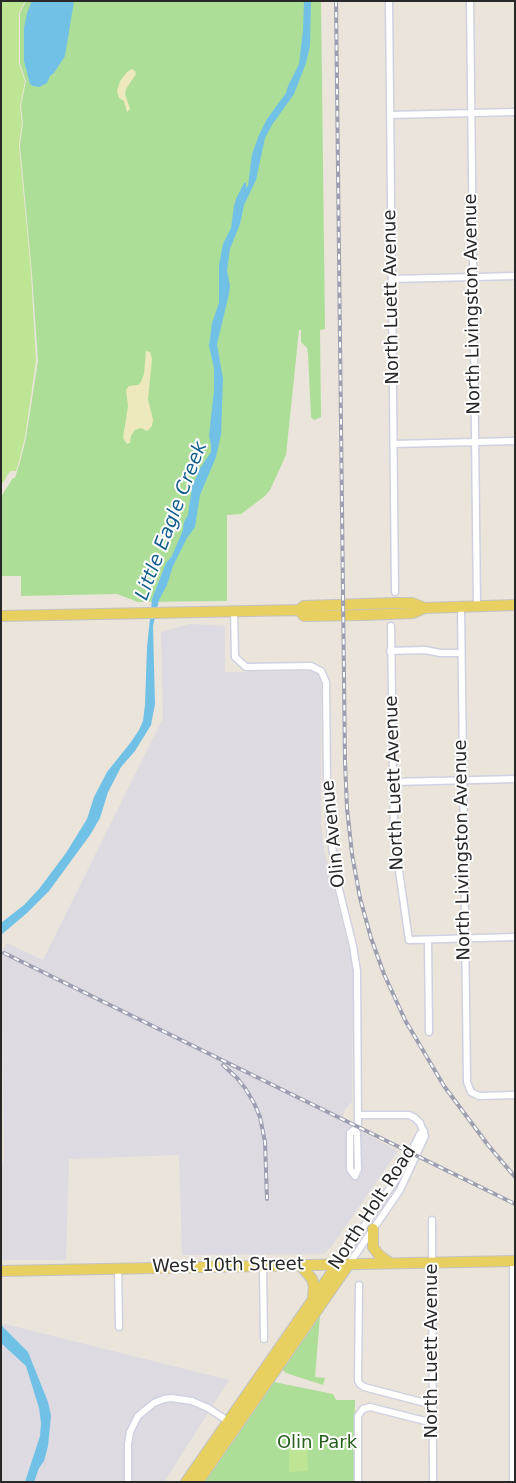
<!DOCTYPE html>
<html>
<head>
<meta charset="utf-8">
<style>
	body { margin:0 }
	#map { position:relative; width:516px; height:1483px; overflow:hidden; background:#eae4da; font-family:"DejaVu Sans",sans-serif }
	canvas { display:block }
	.frame { position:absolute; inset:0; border:2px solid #282828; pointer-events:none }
</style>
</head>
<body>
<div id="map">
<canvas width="516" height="1483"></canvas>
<div class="frame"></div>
</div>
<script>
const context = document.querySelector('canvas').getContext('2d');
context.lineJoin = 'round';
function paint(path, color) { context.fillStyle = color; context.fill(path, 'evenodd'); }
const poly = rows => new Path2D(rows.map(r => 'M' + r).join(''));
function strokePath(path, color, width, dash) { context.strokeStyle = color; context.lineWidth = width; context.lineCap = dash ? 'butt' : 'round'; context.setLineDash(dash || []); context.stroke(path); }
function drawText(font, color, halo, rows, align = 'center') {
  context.font = font + ' "DejaVu Sans",sans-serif'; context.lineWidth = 4; context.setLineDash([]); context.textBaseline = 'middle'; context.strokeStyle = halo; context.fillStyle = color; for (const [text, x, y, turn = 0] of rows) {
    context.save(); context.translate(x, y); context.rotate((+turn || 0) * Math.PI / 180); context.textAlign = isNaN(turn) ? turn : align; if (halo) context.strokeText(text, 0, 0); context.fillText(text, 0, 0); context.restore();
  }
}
const industrial = poly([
	[190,624,225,626,225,672,315,671,321,678,321,822,324,849,353,966,352,1102,345,1109,342,1121,398,1151,331,1247,323,1254,182,1255,179,1155,69,1159,66,1260,1,1260,1,1173,4,1157,1,953,7,943,43,960,163,718,161,632],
	[1,1323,229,1380,164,1482,1,1482]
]);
const green = poly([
	[26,1,321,1,325,329,320,330,321,417,314,420,311,417,308,353,307,348,301,342,301,330,299,330,286,455,270,490,265,496,241,514,227,515,227,601,138,602,117,594,21,596,21,576,1,576,1,497,13,478,15,478,20,462,26,438,38,361,32,274,20,145,23,123,21,106,26,81,20,64,20,13],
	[320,1316,315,1377,325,1378,323,1385,286,1373,283,1370,283,1366],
	[274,1382,333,1394,336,1400,355,1400,354,1482,204,1482]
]);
const sand = poly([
	[132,69,135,71,136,74,126,89,125,94,130,109,127,112,124,101,119,98,117,91,120,81,127,72],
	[146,351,150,352,152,359,148,399,153,420,152,426,147,431,141,428,135,430,131,436,130,443,127,444,123,438,128,406,126,390,129,386,138,385,141,382,144,374]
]);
const pitch = poly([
	[1,1,25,1,19,13,19,64,25,81,20,106,22,123,19,145,31,273,36,361,25,437,19,461,16,471,10,471,1,486],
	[289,1446,307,1446,308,1471,289,1472]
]);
const water = poly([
	[32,1,74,1,65,56,54,73,50,76,47,83,39,87,33,86,30,84,24,61,24,28,27,13],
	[304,1,311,1,310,46,306,63,294,94,272,125,265,138,256,180,244,205,240,224,230,249,227,271,230,285,229,294,217,344,223,379,221,435,216,457,200,495,195,527,187,538,173,566,167,585,159,600,153,626,155,704,151,725,135,751,121,767,108,792,100,818,90,835,49,891,27,913,1,935,1,923,24,905,39,889,66,853,87,819,94,797,107,772,131,742,139,730,143,721,145,705,147,647,152,599,166,563,172,556,183,530,184,522,188,515,192,487,199,470,211,452,211,444,209,436,214,390,214,368,209,346,212,323,219,303,219,265,223,244,231,228,234,206,236,199,244,183,246,183,246,188,248,186,252,154,259,135,267,119,286,93,288,86,299,64,303,30],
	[1,1325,28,1352,48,1402,51,1416,48,1446,44,1461,39,1468,34,1482,25,1482,40,1436,41,1423,39,1408,26,1366,1,1343]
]);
const street = poly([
	[389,1,395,592],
	[470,1,477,606],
	[390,115,515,112],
	[392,279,515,276],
	[394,444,515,441],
	[461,606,467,1082,471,1092,479,1096,515,1095],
	[234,611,235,657,246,667,311,666,321,671,326,682,327,784,331,839,337,881,353,946,357,971,358,1127,350,1133,350,1169,355,1176],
	[391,626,394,836,409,940,515,937],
	[390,651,425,650,440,653,461,653],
	[393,782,515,779],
	[428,940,429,1032],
	[354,1131,357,1133,358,1169,355,1176],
	[432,1220,433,1482],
	[513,1261,513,1482],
	[349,1264,400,1190,425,1136,420,1123,415,1118,409,1115,358,1115],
	[337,1265,401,1172,420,1134,424,1131],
	[263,1266,264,1339],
	[118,1268,119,1327],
	[359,1285,358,1381,360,1384,364,1387,433,1405],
	[128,1482,128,1444,130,1432,138,1416,154,1403,164,1399,171,1398,192,1401,208,1408,231,1423],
	[358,1482,358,1416,363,1409,370,1407,433,1423]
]);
const primary = poly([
	[299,610,304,616,363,615,413,613,425,608,515,605],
	[1,616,299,610,304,606,395,603,412,603,425,608],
	[373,1229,373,1247,379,1255,390,1263],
	[301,1266,312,1279,314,1286,313,1297],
	[1,1271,515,1261],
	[186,1482,337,1265],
	[198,1482,349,1264]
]);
const rail = poly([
	[336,1,345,762,347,808,352,854,360,898,371,938,384,974,405,1020,444,1086,488,1145,515,1177],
	[4,953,515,1204],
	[223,1065,237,1078,245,1088,254,1103,260,1117,265,1142,267,1199]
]);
const streetNames = [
	["North Luett Avenue",392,297,-91],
	["North Livingston Avenue",473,304,-91],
	["North Luett Avenue",395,783,-92],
	["Olin Avenue",334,834,-96],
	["North Livingston Avenue",463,850,-91],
	["North Holt Road",373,1208,-57],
	["West 10th Street",228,1266,-1],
	["North Luett Avenue",432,1351,-90]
];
const parkNames = [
	["Olin Park",317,1443]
];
const waterNames = [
	["Little Eagle Creek",172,521,-69]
];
paint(industrial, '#dddae2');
paint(green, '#acde98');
paint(sand, '#eee9bd');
paint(pitch, '#bee594');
paint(water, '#71c1e7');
strokePath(street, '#cfd1e0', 9);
strokePath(primary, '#c3c3c3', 12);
strokePath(street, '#fff', 6);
strokePath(primary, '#e8d060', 10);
strokePath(rail, '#9d9fb1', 4);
strokePath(rail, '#fff', 2, [5.5]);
drawText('18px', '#282828', '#fff', streetNames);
drawText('18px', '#27601d', '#fff', parkNames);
drawText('italic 19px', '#145e8f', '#fff', waterNames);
</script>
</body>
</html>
